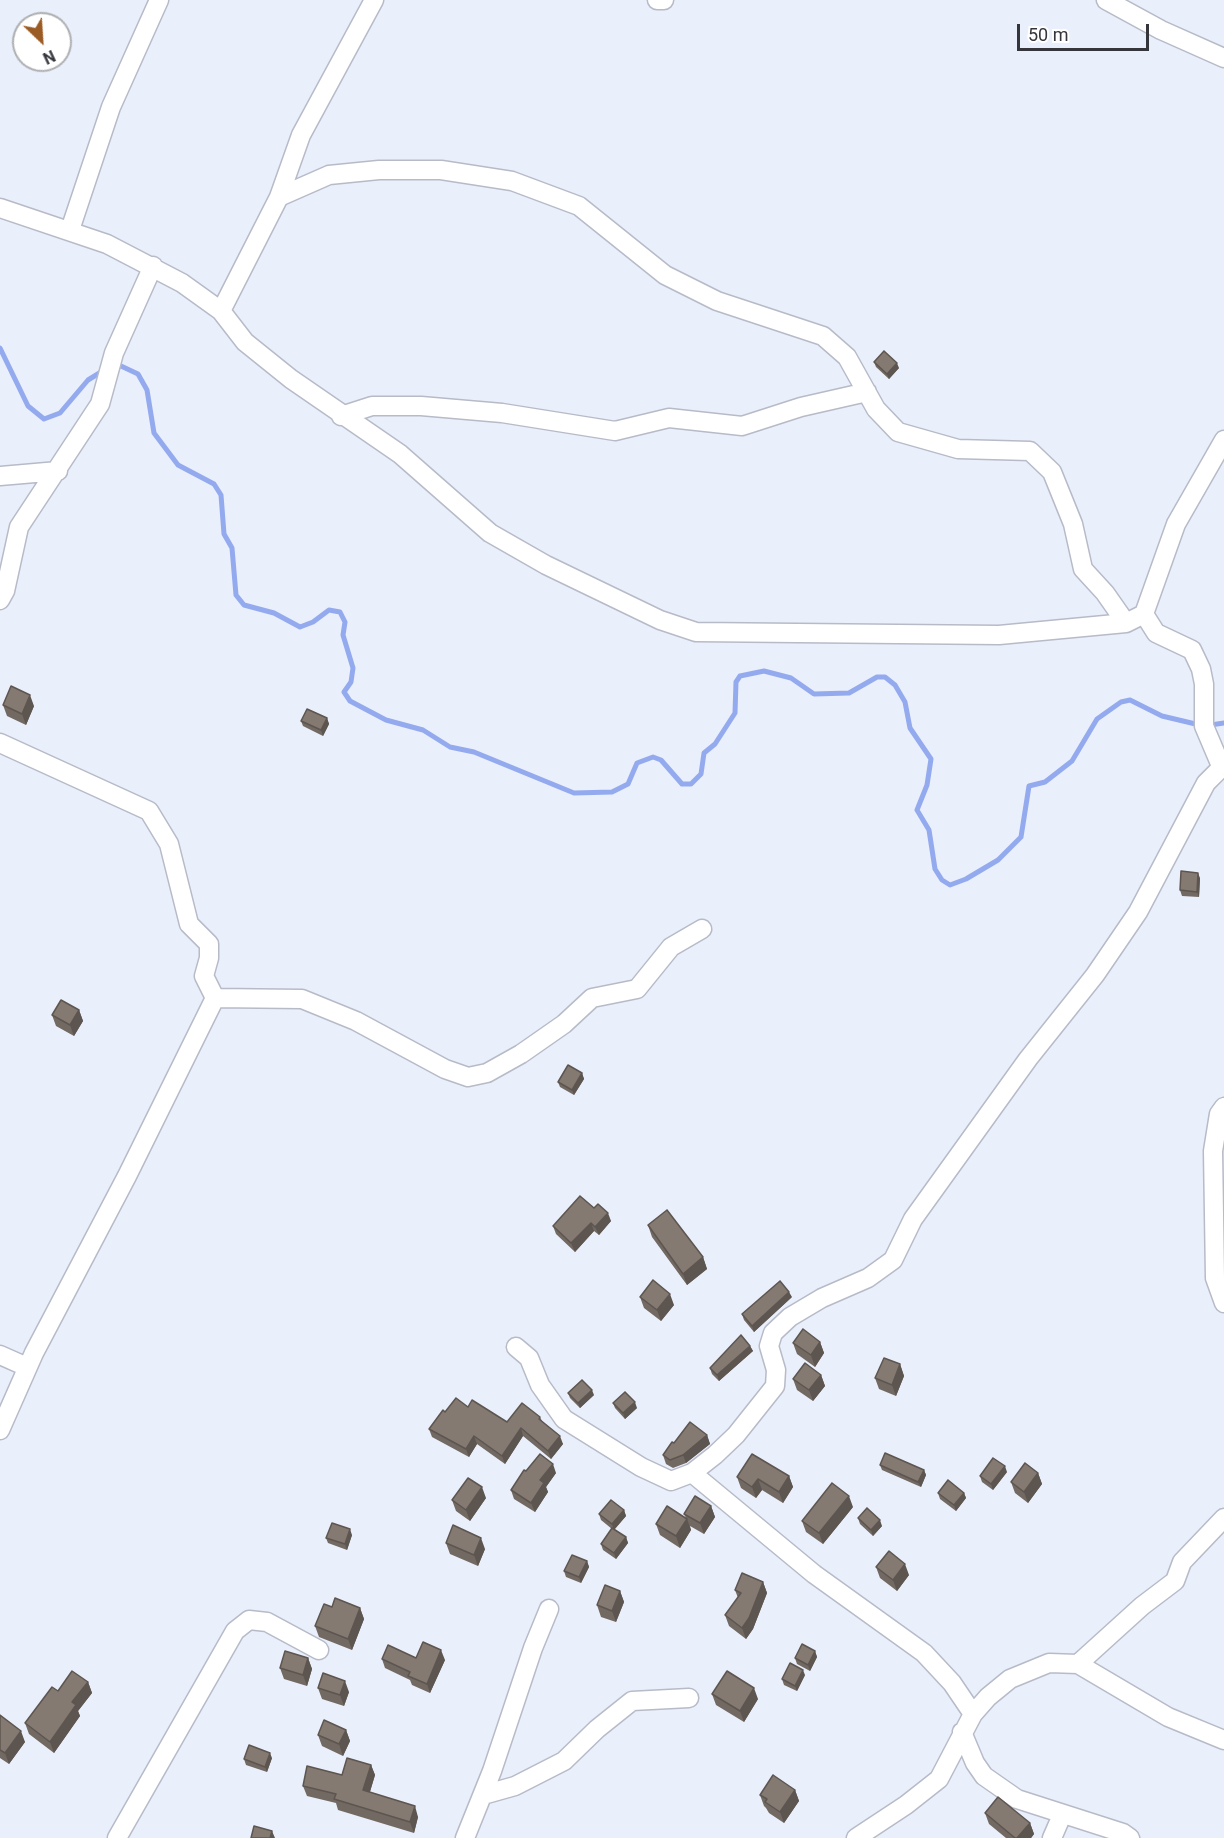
<!DOCTYPE html>
<html>
<head>
<meta charset="utf-8">
<style>
	body { margin:0 }
	#map { position:relative; width:1224px; height:1838px; overflow:hidden; background:#eaeffc; font-family:Roboto,sans-serif }
	canvas { display:block }
	.north { position:absolute; left:12px; top:12px; width:60px; height:60px; box-sizing:border-box; background:#fff; border:2px solid #aeafb1; border-radius:50%; rotate:155deg; font-size:16px; font-weight:700; line-height:24px; text-align:center; color:#34363b }
	.north::after { content:''; display:block; margin:auto; width:21px; height:27px; background:#9b5b25; clip-path:polygon(50% 0,100% 100%,50% 72%,0 100%) }
	.scale { position:absolute; left:1017px; top:24px; width:132px; height:27px; box-sizing:border-box; border:3px solid #34363b; border-top:0; padding-left:8px; font-size:18px; line-height:21px; white-space:nowrap; color:#34363b; -webkit-text-stroke:4px #fff; paint-order:stroke }
</style>
</head>
<body>
<div id="map">
<canvas width="1224" height="1838"></canvas>
<div class="north">N</div>
<div class="scale">50 m</div>
</div>
<script>
const context = document.querySelector('canvas').getContext('2d');
context.lineJoin = 'round';
const poly = rows => new Path2D(rows.map(r => 'M' + r).join(''));
function strokePath(path, color, width, dash) { context.strokeStyle = color; context.lineWidth = width; context.lineCap = dash ? 'butt' : 'round'; context.setLineDash(dash || []); context.stroke(path); }
function paint(path, color) { context.fillStyle = color; context.fill(path, 'evenodd'); }
const stream = poly([
	[0,348,28,406,44,419,60,413,88,380,106,369],
	[115,367,121,366,138,374,147,390,154,433,178,465,214,484,221,495,224,534,232,548,236,595,244,605,274,613,300,627,313,622,329,610,340,612,345,622,343,635,353,668,351,682,344,692,350,701,386,720,423,730,450,747,474,752,574,793,612,792,628,784,637,763,653,757,661,760,682,784,691,784,701,774,704,753,715,744,735,713,736,682,740,676,764,671,791,678,814,694,849,693,877,677,885,677,895,685,905,702,910,728,931,759,927,785,917,810,929,830,935,869,942,880,950,885,966,879,998,860,1021,837,1029,786,1045,782,1072,761,1097,719,1121,702,1130,700,1162,716,1204,726,1224,723]
]);
const minor = poly([
	[657,0,664,0],
	[1106,0,1161,30,1224,58],
	[279,197,329,175,379,170,441,170,512,181,579,206,665,275,717,301,823,336,847,357,876,409,898,432,958,449,1030,451,1052,472,1073,524,1083,569,1105,593,1126,623],
	[0,208,107,244,182,283,221,311,245,342,291,379,400,454,490,533,546,565,660,620,696,632,999,635,1126,623,1144,614,1176,524,1224,440],
	[70,230,111,107,159,0],
	[221,311,279,197,301,135,374,0],
	[341,416,372,406,421,406,502,413,615,431,669,418,742,426,801,407,867,392],
	[0,476,58,471],
	[0,600,5,591,19,527,100,404,114,353,153,266],
	[1144,614,1156,633,1192,650,1201,669,1204,684,1204,726,1221,766],
	[0,743,149,811,169,844,189,924,209,944,209,958,204,976,215,998],
	[215,998,302,999,356,1021,445,1069,468,1077,487,1073,521,1054,564,1024,592,998,637,989,671,947,702,929],
	[1224,1107,1219,1114,1213,1151,1215,1278,1224,1303],
	[516,1347,529,1358,540,1385,564,1419,641,1467,671,1481,692,1473,715,1455,736,1435,775,1386,776,1370,769,1346,773,1333,790,1317,822,1298,868,1278,893,1260,913,1219,1028,1059,1095,975,1138,912,1206,783,1224,765],
	[0,1355,27,1367],
	[0,1430,34,1353,127,1176,215,998],
	[692,1473,814,1574,924,1653,952,1683,973,1714],
	[1078,1664,1142,1606,1175,1581,1182,1562,1224,1518],
	[962,1732,975,1763,984,1776,1017,1799,1123,1833,1130,1838],
	[483,1795,515,1786,564,1761,597,1729,632,1701,689,1698],
	[117,1838,235,1631,249,1620,267,1622,319,1650],
	[465,1838,492,1771,533,1648,549,1609],
	[856,1838,906,1805,939,1779,973,1714,988,1697,1010,1679,1049,1663,1078,1664,1168,1717,1224,1740],
	[1052,1838,1062,1815]
]);
const wall = poly([
	[874,362,899,368,889,379,876,367],
	[3,705,34,706,26,725,7,716],
	[327,718,329,724,323,736,303,726,301,721],
	[1200,878,1199,897,1182,896,1180,890],
	[79,1010,83,1021,74,1036,56,1026,52,1015],
	[582,1073,584,1079,574,1095,560,1087,558,1082],
	[594,1208,611,1221,599,1235,594,1231,575,1252,556,1234,553,1226],
	[648,1225,703,1257,707,1269,687,1285,652,1237],
	[640,1297,674,1305,661,1321,644,1308],
	[792,1297,754,1332,744,1320,742,1314],
	[820,1342,824,1353,815,1367,797,1354,793,1343],
	[750,1346,753,1351,719,1381,712,1374,710,1368],
	[900,1364,904,1376,896,1396,879,1389,875,1378],
	[821,1375,825,1386,813,1401,797,1390,793,1379],
	[568,1393,594,1395,580,1408,570,1398],
	[613,1403,637,1408,625,1419,615,1408],
	[468,1407,507,1422,540,1417,542,1421,563,1444,551,1459,523,1436,505,1464,477,1444,469,1457,432,1437,429,1429,445,1412],
	[707,1435,710,1444,686,1463,673,1468,666,1464,663,1455,674,1443],
	[880,1465,924,1470,926,1475,921,1487,882,1470],
	[526,1471,556,1473,546,1487,548,1492,535,1512,514,1499,511,1490],
	[1007,1472,993,1490,982,1482,980,1476],
	[1038,1473,1042,1484,1028,1503,1015,1493,1011,1482],
	[789,1476,793,1487,783,1503,762,1490,756,1498,741,1488,737,1477],
	[938,1493,964,1493,966,1498,956,1511,940,1499],
	[486,1498,470,1521,456,1511,452,1500],
	[711,1506,715,1517,704,1534,690,1526,691,1530,680,1548,660,1535,656,1524,686,1518,684,1514],
	[853,1507,823,1544,806,1532,802,1521],
	[624,1510,626,1516,614,1530,626,1537,628,1543,616,1559,603,1550,601,1544,612,1529,601,1520,599,1514],
	[858,1518,882,1526,873,1536,860,1524],
	[352,1535,347,1550,328,1543,326,1538],
	[446,1543,485,1549,478,1566,450,1554],
	[587,1561,589,1567,581,1583,566,1577,564,1571],
	[876,1567,909,1575,897,1591,880,1578],
	[763,1582,767,1593,753,1629,746,1639,729,1626,725,1615,738,1598,735,1590],
	[620,1591,624,1602,616,1622,601,1617,597,1605],
	[332,1607,360,1608,364,1619,352,1650,319,1637,315,1626],
	[815,1651,817,1657,810,1671,797,1664,795,1658],
	[308,1658,312,1669,307,1686,284,1679,280,1668],
	[416,1658,445,1660,430,1693,412,1685,410,1680,385,1668,382,1659],
	[805,1675,797,1691,784,1685,782,1679],
	[88,1682,92,1693,78,1711,80,1716,54,1753,29,1734,25,1723,58,1691],
	[318,1688,349,1692,344,1706,322,1699],
	[712,1694,758,1699,744,1722,716,1705],
	[0,1715,25,1742,9,1764,0,1758],
	[346,1730,350,1741,343,1756,322,1746,318,1735],
	[272,1758,267,1772,246,1765,244,1759],
	[371,1765,375,1775,370,1792,418,1817,414,1833,338,1810,336,1803,307,1796,303,1786,342,1775],
	[795,1790,799,1801,784,1823,769,1813,766,1808,764,1806,760,1795],
	[985,1813,1030,1823,1034,1834,1031,1838,1006,1838,989,1824]
]);
const shadedWall = poly([
	[897,363,899,368,889,379,887,374],
	[30,695,34,706,26,725,22,714],
	[327,718,329,724,323,736,321,730],
	[1198,873,1200,878,1199,897,1197,892],
	[79,1010,83,1021,74,1036,70,1025],
	[582,1073,584,1079,574,1095,572,1090],
	[608,1213,611,1221,599,1235,595,1227],
	[591,1223,594,1231,575,1252,571,1243],
	[703,1257,707,1269,687,1285,683,1274],
	[789,1292,792,1297,754,1332,752,1326],
	[670,1294,674,1305,661,1321,657,1310],
	[820,1342,824,1353,815,1367,811,1355],
	[750,1346,753,1351,719,1381,717,1375],
	[900,1364,904,1376,896,1396,892,1385],
	[821,1375,825,1386,813,1401,809,1390],
	[592,1390,594,1395,580,1408,578,1403],
	[635,1402,637,1408,625,1419,623,1413],
	[521,1428,523,1436,505,1464,502,1456],
	[707,1435,710,1444,686,1463,683,1455],
	[474,1436,477,1444,469,1457,466,1449],
	[560,1436,563,1444,551,1459,548,1451],
	[553,1464,556,1473,546,1487,548,1492,535,1512,531,1503,540,1480],
	[1005,1466,1007,1472,993,1490,991,1484],
	[924,1470,926,1475,921,1487,918,1482],
	[1038,1473,1042,1484,1028,1503,1024,1492],
	[789,1476,793,1487,783,1503,779,1492],
	[758,1479,762,1490,756,1498,752,1487],
	[482,1487,486,1498,470,1521,466,1510],
	[964,1493,966,1498,956,1511,954,1505],
	[849,1496,853,1507,823,1544,819,1533],
	[711,1506,715,1517,704,1534,700,1523],
	[624,1510,626,1516,614,1530,612,1524],
	[687,1519,691,1530,680,1548,676,1536],
	[880,1520,882,1526,873,1536,871,1530],
	[350,1529,352,1535,347,1550,345,1544],
	[626,1537,628,1543,616,1559,614,1553],
	[481,1538,485,1549,478,1566,474,1555],
	[587,1561,589,1567,581,1583,579,1577],
	[905,1564,909,1575,897,1591,893,1580],
	[763,1582,767,1593,753,1629,746,1639,742,1628],
	[620,1591,624,1602,616,1622,612,1611],
	[360,1608,364,1619,352,1650,348,1639],
	[441,1650,445,1660,430,1693,427,1684],
	[815,1651,817,1657,810,1671,808,1665],
	[308,1658,312,1669,307,1686,303,1675],
	[803,1670,805,1675,797,1691,795,1686],
	[345,1681,349,1692,344,1706,340,1695],
	[88,1682,92,1693,78,1711,80,1716,54,1753,50,1742,72,1702],
	[754,1688,758,1699,744,1722,740,1711],
	[346,1730,350,1741,343,1756,339,1744],
	[21,1731,25,1742,9,1764,5,1753],
	[270,1753,272,1758,267,1772,265,1767],
	[371,1765,375,1775,367,1801,363,1790],
	[795,1790,799,1801,784,1823,780,1812],
	[415,1806,418,1817,414,1833,410,1822],
	[1030,1823,1034,1834,1031,1838,1017,1838],
	[272,1831,275,1838,270,1838]
]);
const building = poly([
	[884,351,897,363,887,374,874,362,884,351],
	[11,686,30,695,22,714,3,705,11,686],
	[307,709,327,718,321,730,301,721,307,709],
	[1181,871,1198,873,1197,892,1180,890,1181,871],
	[61,1000,79,1010,70,1025,52,1015,61,1000],
	[568,1065,582,1073,572,1090,558,1082,568,1065],
	[580,1196,594,1208,598,1204,608,1213,595,1227,591,1223,571,1243,553,1226,580,1196],
	[667,1210,703,1257,683,1274,648,1225,667,1210],
	[653,1280,670,1294,657,1310,640,1297,653,1280],
	[780,1281,789,1292,752,1326,742,1314,780,1281],
	[803,1329,820,1342,811,1355,793,1343,803,1329],
	[741,1335,750,1346,717,1375,710,1368,741,1335],
	[884,1358,900,1364,892,1385,875,1378,884,1358],
	[805,1363,821,1375,809,1390,793,1379,805,1363],
	[582,1380,592,1390,578,1403,568,1393,582,1380],
	[625,1392,635,1402,623,1413,613,1403,625,1392],
	[456,1398,468,1407,472,1400,507,1422,522,1403,540,1417,539,1419,560,1436,548,1451,521,1428,502,1456,474,1436,466,1449,429,1429,443,1410,445,1412,456,1398],
	[690,1422,707,1435,683,1455,670,1460,663,1455,672,1442,674,1443,690,1422],
	[885,1453,924,1470,918,1482,880,1465,885,1453],
	[540,1454,553,1464,540,1480,544,1483,531,1503,511,1490,524,1470,526,1471,540,1454],
	[752,1454,789,1476,779,1492,758,1479,752,1487,737,1477,752,1454],
	[993,1458,1005,1466,991,1484,980,1476,993,1458],
	[1025,1463,1038,1473,1024,1492,1011,1482,1025,1463],
	[468,1478,482,1487,466,1510,452,1500,468,1478],
	[948,1480,964,1493,954,1505,938,1493,948,1480],
	[832,1483,849,1496,819,1533,802,1521,832,1483],
	[695,1496,711,1506,700,1523,684,1514,695,1496],
	[611,1500,624,1510,612,1524,599,1514,611,1500],
	[667,1506,687,1519,676,1536,656,1524,667,1506],
	[867,1508,880,1520,871,1530,858,1518,867,1508],
	[332,1523,350,1529,345,1544,326,1538,332,1523],
	[453,1525,481,1538,474,1555,446,1543,453,1525],
	[612,1528,626,1537,614,1553,601,1544,612,1528],
	[889,1551,905,1564,893,1580,876,1567,889,1551],
	[572,1555,587,1561,579,1577,564,1571,572,1555],
	[742,1573,763,1582,749,1618,742,1628,725,1615,741,1593,735,1590,742,1573],
	[605,1585,620,1591,612,1611,597,1605,605,1585],
	[335,1598,360,1608,348,1639,315,1626,324,1604,332,1607,335,1598],
	[423,1642,441,1650,427,1684,408,1676,410,1672,382,1659,388,1645,416,1658,423,1642],
	[802,1644,815,1651,808,1665,795,1658,802,1644],
	[285,1651,308,1658,303,1675,280,1668,285,1651],
	[790,1663,803,1670,795,1686,782,1679,790,1663],
	[72,1671,88,1682,72,1702,76,1705,50,1742,25,1723,52,1687,58,1691,72,1671],
	[727,1671,754,1688,740,1711,712,1694,727,1671],
	[323,1673,345,1681,340,1695,318,1688,323,1673],
	[0,1715,21,1731,5,1753,0,1750,0,1715],
	[324,1720,346,1730,339,1744,318,1735,324,1720],
	[249,1745,270,1753,265,1767,244,1759,249,1745],
	[347,1758,371,1765,363,1790,415,1806,410,1822,334,1799,336,1794,303,1786,307,1766,342,1775,347,1758],
	[773,1775,795,1790,780,1812,765,1802,767,1799,760,1795,773,1775],
	[998,1797,1030,1823,1017,1838,1015,1838,985,1813,998,1797],
	[254,1826,272,1831,270,1838,251,1838,254,1826]
]);
strokePath(stream, '#94aaee', 5);
strokePath(minor, '#b7bbc8', 21);
strokePath(minor, '#fff', 18);
paint(wall, '#726962');
paint(shadedWall, '#5d5550');
paint(building, '#857a72');
strokePath(building, '#5d5550', 1.5);
</script>
</body>
</html>
